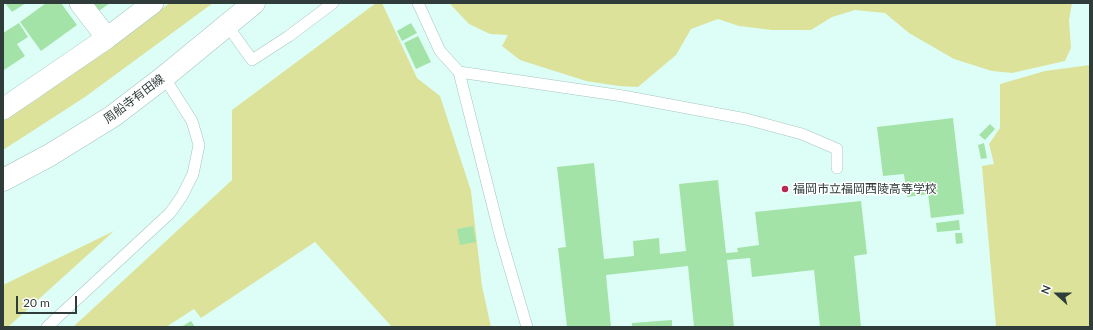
<!DOCTYPE html>
<html>
<head>
<meta charset="utf-8">
<style>
	body { margin:0 }
	#map { position:relative; width:1093px; height:330px; overflow:hidden; background:#ddfef7; font-family:Lato,sans-serif }
	canvas { display:block }
	.frame { position:absolute; inset:0; border:4px solid #2f3c3a; pointer-events:none }
	.north { position:absolute; left:1037px; top:274px; width:40px; height:40px; -webkit-text-stroke:3px #fff; paint-order:stroke; rotate:291deg; font-size:11px; font-weight:700; line-height:16px; text-align:center; color:#2f3c3a }
	.north::after { content:''; display:block; margin:auto; width:14px; height:18px; background:#2f3c3a; clip-path:polygon(50% 0,100% 100%,50% 72%,0 100%) }
	.scale { position:absolute; left:16px; top:296px; width:61px; height:18px; box-sizing:border-box; border:2px solid #2f3c3a; border-top:0; padding-left:5px; font-size:12px; line-height:14px; white-space:nowrap; color:#2f3c3a; -webkit-text-stroke:3px #fff; paint-order:stroke }
</style>
</head>
<body>
<div id="map">
<canvas width="1093" height="330"></canvas>
<div class="frame"></div>
<div class="north">N</div>
<div class="scale">20 m</div>
</div>
<script>
const context = document.querySelector('canvas').getContext('2d');
context.lineJoin = 'round';
function paint(path, color) { context.fillStyle = color; context.fill(path, 'evenodd'); }
const poly = rows => new Path2D(rows.map(r => 'M' + r).join(''));
function strokePath(path, color, width, dash) { context.strokeStyle = color; context.lineWidth = width; context.lineCap = dash ? 'butt' : 'round'; context.setLineDash(dash || []); context.stroke(path); }
function drawText(font, color, halo, rows, align = 'center') {
  context.font = font + ' Lato,"Noto Sans JP",sans-serif'; context.lineWidth = 3; context.setLineDash([]); context.textBaseline = 'middle'; context.strokeStyle = halo; context.fillStyle = color; for (const [text, x, y, turn = 0] of rows) {
    context.save(); context.translate(x, y); context.rotate((+turn || 0) * Math.PI / 180); context.textAlign = isNaN(turn) ? turn : align; if (halo) context.strokeText(text, 0, 0); context.fillText(text, 0, 0); context.restore();
  }
}
const green = poly([
	[170,3,213,3,85,97,3,150,3,120,36,100],
	[376,3,382,3,417,78,440,96,471,191,482,286,491,327,392,327,315,242,201,318,194,309,166,327,73,327,232,180,232,110],
	[450,3,1072,3,1069,20,1071,48,1065,61,1012,73,992,71,954,59,909,33,885,13,855,10,832,17,811,30,772,30,739,26,718,19,691,29,676,55,638,87,619,86,586,81,520,60,502,46,508,35,490,34,469,24,451,5],
	[1090,65,1090,327,996,327,982,166,994,164,989,144,1000,128,1000,84,1045,71],
	[114,231,8,327,3,327,3,285]
]);
const building = poly([
	[5,3,26,3,12,12],
	[46,3,61,3,77,25,41,51,20,22],
	[89,3,110,3,96,13],
	[19,23,28,37,17,44,25,56,4,70,3,68,3,33],
	[411,23,417,33,402,41,397,31],
	[418,36,431,62,416,69,404,43],
	[953,118,964,214,931,218,928,194,907,197,904,174,883,176,877,127],
	[990,124,995,129,985,140,979,135],
	[984,143,987,158,981,159,978,145],
	[594,163,604,259,634,256,633,241,659,238,660,254,686,251,679,184,718,180,726,253,738,252,737,248,759,245,755,212,861,201,867,254,854,256,861,327,820,327,814,270,752,277,750,258,727,260,734,327,694,327,688,266,606,275,611,327,567,327,558,248,566,247,557,167],
	[959,220,960,230,937,232,936,223],
	[473,226,476,242,460,245,457,229],
	[955,233,962,233,963,243,956,244],
	[672,320,672,327,632,327,632,323],
	[191,321,195,327,181,327]
]);
const lane = poly([
	[418,3,440,51,459,72,500,235,527,327],
	[227,25,252,60,289,36,333,3],
	[459,72,623,96,746,119,802,134,837,149,837,168],
	[47,327,170,213,182,196,193,174,199,145,192,121,164,77]
]);
const street = poly([
	[80,3,107,38],
	[3,109,107,38,153,3]
]);
const secondary = poly([
	[3,180,50,155,113,116,164,77,254,3]
]);
const markers = [
	[785,189,4,"#b82852"]
];
const streetNames = [
	["周船寺有田線",134,99,-37]
];
const poiNames = [
	["福岡市立福岡西陵高等学校",793,189]
];
paint(green, '#dce29a');
paint(building, '#a4e3a8');
strokePath(lane, '#a5c5be', 12);
strokePath(street, '#a5c5be', 22);
strokePath(secondary, '#a5c5be', 23);
strokePath(lane, '#fff', 11);
strokePath(street, '#fff', 21);
strokePath(secondary, '#fff', 22);
for (const [x, y, r, color] of markers) { const dot = new Path2D(); dot.arc(x, y, r, 0, 2 * Math.PI); context.fillStyle = color; context.fill(dot); strokePath(dot, '#fff', 1.5); }
drawText('12px', '#2f3c3a', '#fff', streetNames);
drawText('12px', '#2f3c3a', '#fff', poiNames, 'left');
</script>
</body>
</html>
